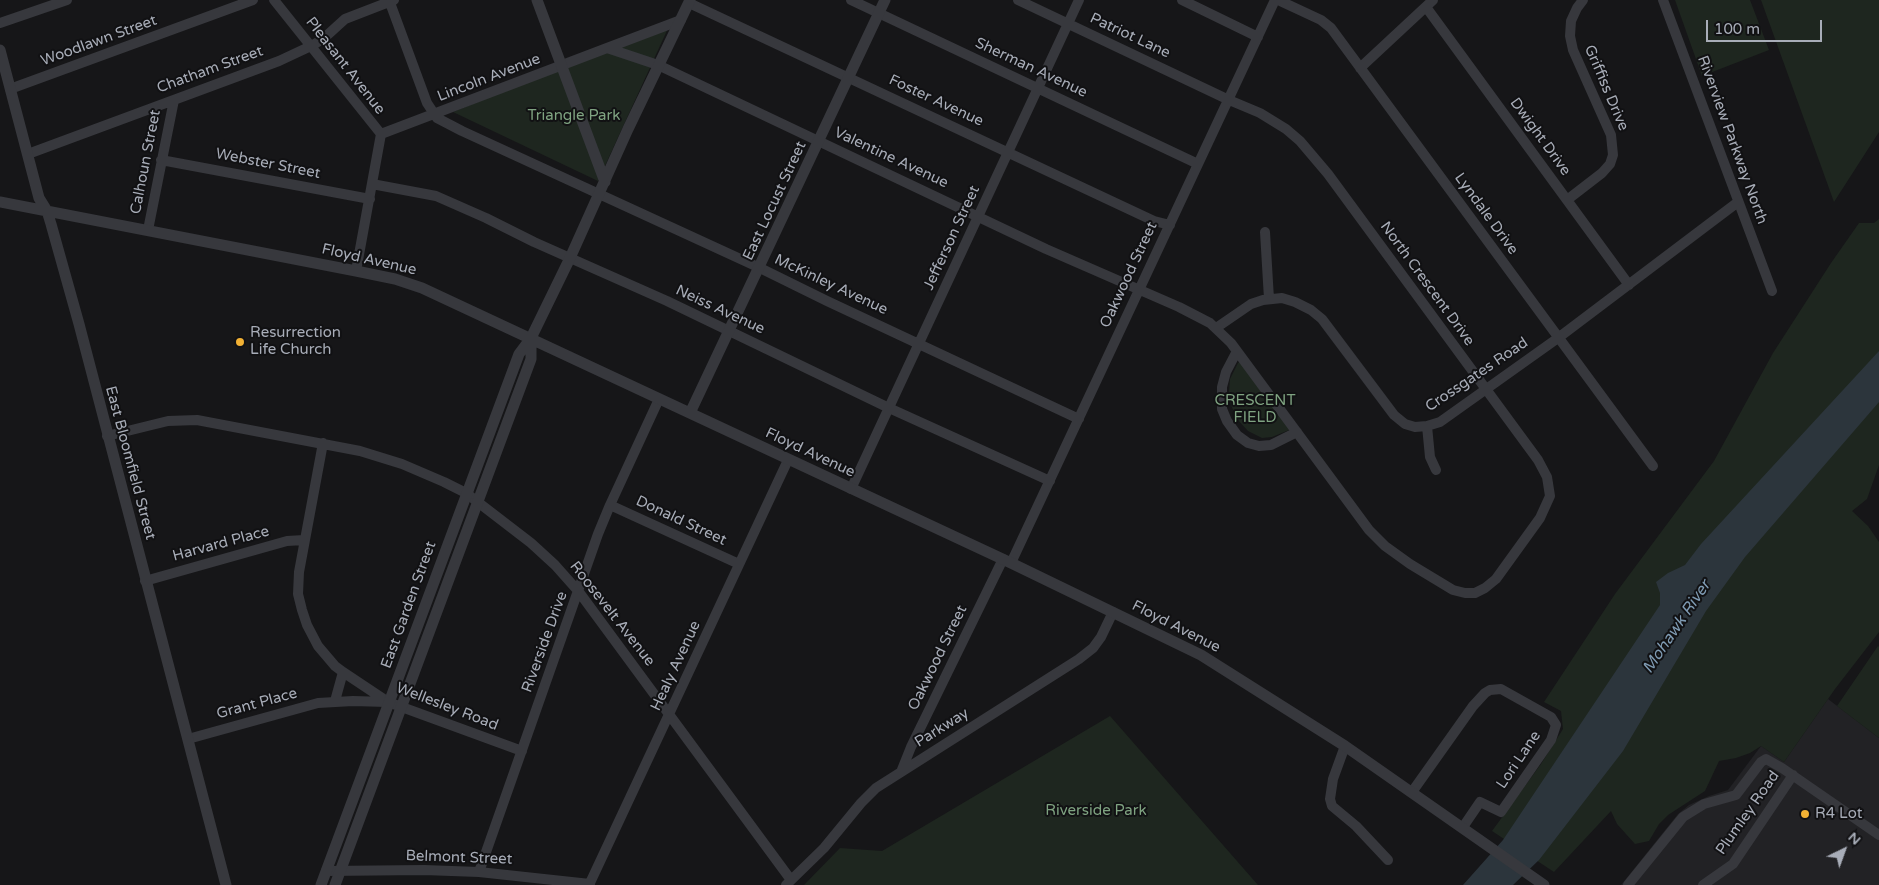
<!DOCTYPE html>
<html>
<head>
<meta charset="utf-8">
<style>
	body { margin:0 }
	#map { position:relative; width:1879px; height:885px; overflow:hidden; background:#161618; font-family:"Varela Round",sans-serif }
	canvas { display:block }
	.north { position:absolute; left:1819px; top:825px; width:50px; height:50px; -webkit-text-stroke:4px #111113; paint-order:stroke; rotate:42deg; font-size:14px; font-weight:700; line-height:20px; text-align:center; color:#a8adb8 }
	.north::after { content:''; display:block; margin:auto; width:18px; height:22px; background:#a8adb8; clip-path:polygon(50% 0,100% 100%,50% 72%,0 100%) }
	.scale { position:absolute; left:1706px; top:20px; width:116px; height:22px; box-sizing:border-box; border:2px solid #a8adb8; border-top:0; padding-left:6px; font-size:15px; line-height:18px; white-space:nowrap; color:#a8adb8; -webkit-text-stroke:4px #111113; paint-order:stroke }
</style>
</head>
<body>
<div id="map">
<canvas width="1879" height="885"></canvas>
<div class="north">N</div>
<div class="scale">100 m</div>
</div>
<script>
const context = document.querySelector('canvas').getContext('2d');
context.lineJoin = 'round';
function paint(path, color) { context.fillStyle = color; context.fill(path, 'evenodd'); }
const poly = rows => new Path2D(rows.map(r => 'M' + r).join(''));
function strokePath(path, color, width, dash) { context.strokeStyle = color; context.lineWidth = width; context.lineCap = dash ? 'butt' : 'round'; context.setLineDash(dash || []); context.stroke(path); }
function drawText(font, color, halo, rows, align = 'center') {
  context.font = font + ' "Varela Round",sans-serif'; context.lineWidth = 4; context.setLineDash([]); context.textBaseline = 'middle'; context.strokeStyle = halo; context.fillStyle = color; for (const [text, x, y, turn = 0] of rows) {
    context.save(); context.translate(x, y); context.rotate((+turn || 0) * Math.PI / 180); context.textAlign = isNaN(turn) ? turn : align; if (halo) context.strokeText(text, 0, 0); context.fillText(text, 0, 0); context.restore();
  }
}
const built = poly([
	[1828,699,1879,738,1879,885,1621,885,1678,814,1689,805,1709,796,1728,790,1761,746,1784,762]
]);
const green = poly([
	[1675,0,1750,0,1769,50,1702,76],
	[1761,0,1879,0,1879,132,1834,202],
	[670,24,598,181,453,112],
	[1879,219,1879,465,1867,499,1852,511,1868,526,1879,542,1879,632,1835,689,1784,762,1761,746,1750,753,1736,758,1719,761,1705,791,1668,815,1659,824,1649,841,1635,844,1617,824,1611,811,1554,872,1492,831,1541,764,1563,729,1561,711,1544,702,1615,594,1714,461,1773,353,1831,263,1859,223,1874,223],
	[1243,359,1294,428,1272,437,1262,438,1248,431,1237,419,1231,405,1229,392,1230,379,1238,363],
	[1878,646,1879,647,1879,738,1837,706],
	[1110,716,1258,885,804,885,840,848,882,851]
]);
const water = poly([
	[1879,351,1879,402,1745,557,1706,611,1623,751,1539,860,1513,885,1463,885,1503,840,1660,605,1660,593,1656,582,1668,573,1685,565,1701,544]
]);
const minor = poly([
	[274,0,381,134],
	[389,0,427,103,437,118,462,131,760,268,827,301,1079,419],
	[851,0,1198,164],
	[1182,0,1258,37],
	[1278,0,1321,20,1331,28,1653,466],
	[1663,0,1772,291],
	[689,3,1154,221,1170,225],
	[1426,7,1629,285],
	[0,23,67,0],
	[607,48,681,20],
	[1360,68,1433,0],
	[10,89,253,0],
	[381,134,607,48,658,65,1046,249,1179,307,1210,323,1231,343,1369,530,1385,546,1410,564,1453,590,1465,593,1475,593,1485,588,1496,579,1540,518,1550,496,1547,477,1538,460,1328,174,1300,141,1286,129,1260,113,1229,100,1018,0],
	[28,154,279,61,311,46,323,39,345,19,394,0],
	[161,160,370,199],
	[372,184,436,196,486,218,534,242,667,301,889,408,1050,481],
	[1567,200,1602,173,1610,164,1613,155,1611,135,1573,50,1570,36,1571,21,1577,8,1583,0],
	[148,230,174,100],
	[1265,232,1269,299],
	[356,271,381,134],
	[1216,328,1251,304,1263,300,1282,298,1295,302,1311,310,1322,319,1394,415,1405,424,1415,427,1427,426,1440,422,1558,338,1738,202],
	[1237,351,1226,372,1222,387,1222,409,1227,421,1237,435,1248,443,1259,446,1271,445,1297,432],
	[1427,426,1430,457,1436,470],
	[107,436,168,421,197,420,360,451,402,464,444,482,466,493,531,543,555,565,579,592,791,880],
	[323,443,299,572,298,594,302,610,307,625,318,646,335,666,343,672,388,702,522,751],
	[851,489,1079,0],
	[610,505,739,564],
	[1011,563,1275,0],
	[145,581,287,541,304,540],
	[335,701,343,672],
	[188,739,318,703,353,701,387,702],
	[1345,746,1333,779,1330,799,1332,806,1356,826,1388,860],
	[901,772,911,747,1003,559],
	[1412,792,1473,706,1485,693,1490,690,1501,689,1551,717,1556,725,1551,740,1501,812,1480,802,1463,827],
	[326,871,424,870,479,872,590,884],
	[479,872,598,534,610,505,659,399],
	[589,885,788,460],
	[786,885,824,848,861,803,876,788,1079,659,1093,648,1101,637,1113,612],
	[1628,885,1683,817,1704,804,1736,795,1761,762,1766,759,1782,768,1879,835],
	[1703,885,1733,864,1793,775]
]);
const tertiary = poly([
	[537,0,605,182],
	[0,50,39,198,47,211,51,224,79,324,226,885],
	[0,202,356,271,395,279,422,288,1011,563,1201,655,1345,746,1544,885],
	[690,413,885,0],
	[321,885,519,354,531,338,570,258,628,129,690,0],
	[335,885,531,359,531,338]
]);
const markers = [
	[240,342,5,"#f2b134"],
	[1805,814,5,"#f2b134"]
];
const streetNames = [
	["Patriot Lane",1130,36,25],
	["Woodlawn Street",99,41,-20],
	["Pleasant Avenue",345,66,52],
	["Sherman Avenue",1031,68,25],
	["Chatham Street",210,70,-20],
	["Lincoln Avenue",489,78,-21],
	["Griffiss Drive",1606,88,67],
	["Foster Avenue",936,101,25],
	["Dwight Drive",1540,137,54],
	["Riverview Parkway North",1732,140,70],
	["Valentine Avenue",891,158,25],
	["Calhoun Street",146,162,-79],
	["Webster Street",268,164,11],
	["East Locust Street",775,201,-65],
	["Lyndale Drive",1486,214,54],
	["Jefferson Street",952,238,-65],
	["Floyd Avenue",369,260,13],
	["Oakwood Street",1129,275,-65],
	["North Crescent Drive",1427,284,54],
	["McKinley Avenue",831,285,25],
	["Neiss Avenue",720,310,25],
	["Crossgates Road",1477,375,-34],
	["Floyd Avenue",810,453,25],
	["East Bloomfield Street",130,463,75],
	["Donald Street",681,521,25],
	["Harvard Place",221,544,-15],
	["East Garden Street",409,605,-70],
	["Roosevelt Avenue",612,614,52],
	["Floyd Avenue",1176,627,27],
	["Riverside Drive",545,642,-70],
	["Oakwood Street",938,658,-64],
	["Healy Avenue",676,666,-65],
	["Grant Place",257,704,-15],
	["Wellesley Road",447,707,21],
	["Parkway",942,728,-32],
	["Lori Lane",1519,760,-56],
	["Plumley Road",1748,813,-55],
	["Belmont Street",459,858,2]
];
const parkNames = [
	["Triangle Park",574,116],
	["CRESCENT",1255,401],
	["FIELD",1255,418],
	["Riverside Park",1096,811]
];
const poiNames = [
	["Resurrection",250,333],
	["Life Church",250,350],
	["R4 Lot",1815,814]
];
const waterNames = [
	["Mohawk River",1677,627,-56]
];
paint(built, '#222225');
paint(green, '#1e261f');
paint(water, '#2c353c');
strokePath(minor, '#37383d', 10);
strokePath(tertiary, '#37383d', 11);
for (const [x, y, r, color] of markers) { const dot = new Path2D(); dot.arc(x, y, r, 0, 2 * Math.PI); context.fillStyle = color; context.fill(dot); strokePath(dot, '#111113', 2); }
drawText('15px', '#a8adb8', '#111113', streetNames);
drawText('15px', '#7fa381', '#111113', parkNames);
drawText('15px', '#a8adb8', '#111113', poiNames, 'left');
drawText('italic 16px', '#7f9bb3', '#111113', waterNames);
</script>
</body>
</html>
